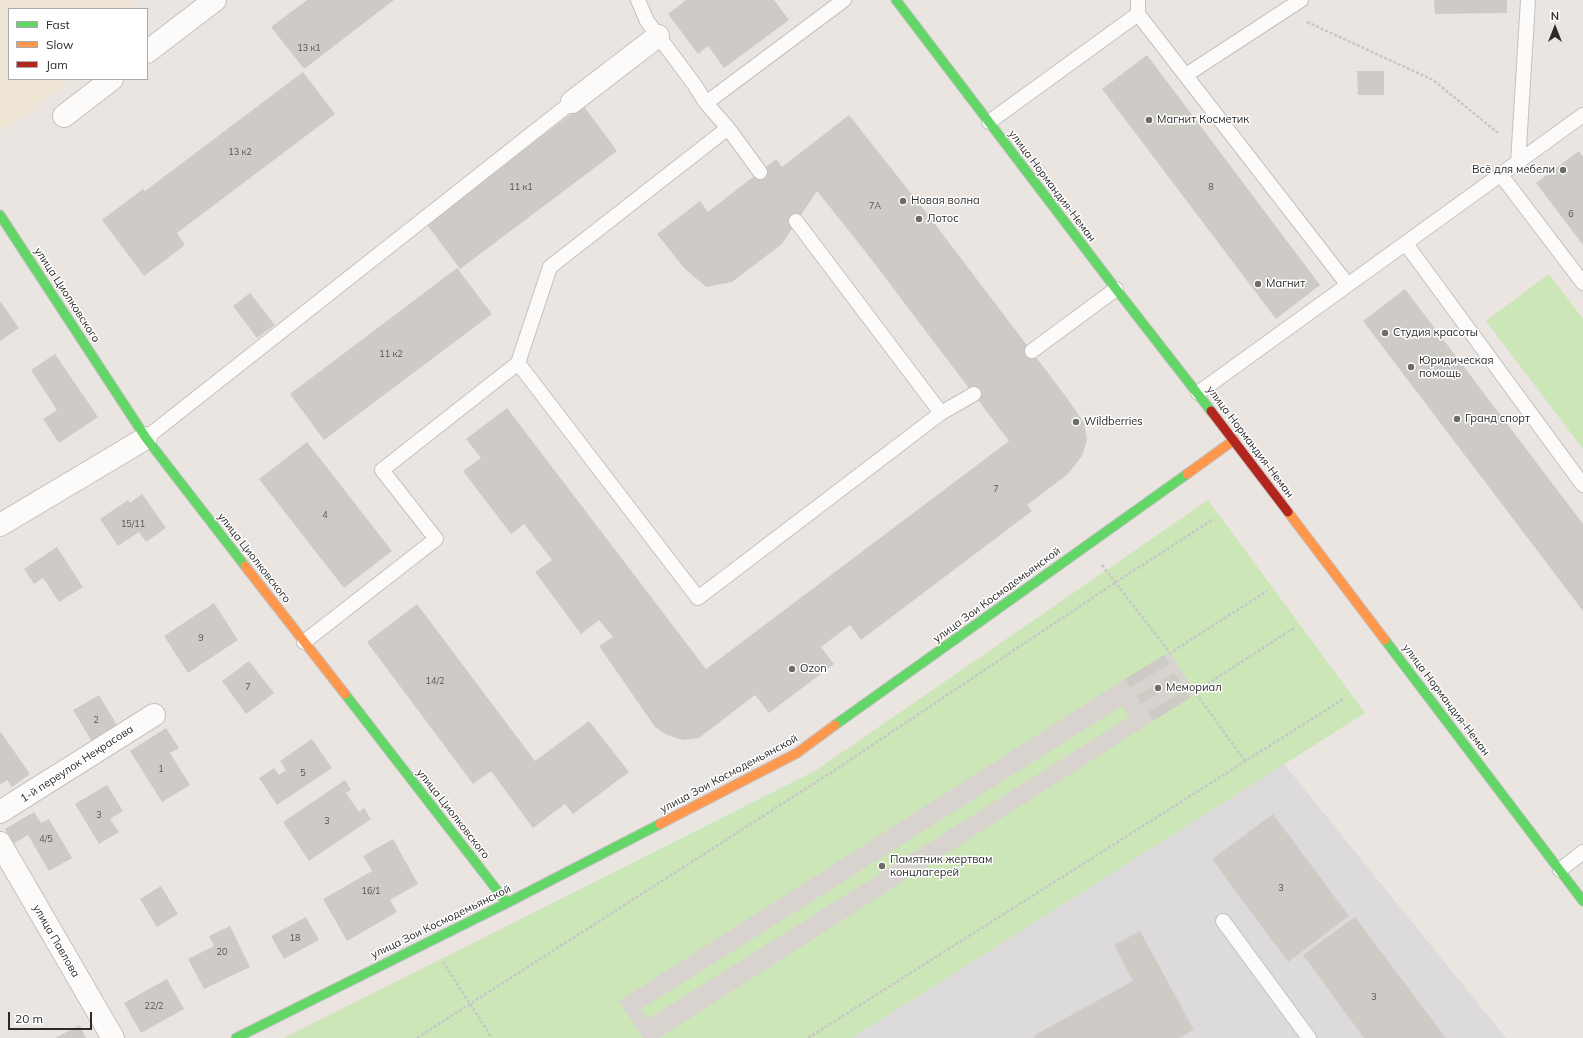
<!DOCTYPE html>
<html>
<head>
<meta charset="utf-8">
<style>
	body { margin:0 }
	#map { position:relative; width:1583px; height:1038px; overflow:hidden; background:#eae5e0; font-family:Mulish,sans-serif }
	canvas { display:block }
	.legend { position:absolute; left:8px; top:8px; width:140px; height:72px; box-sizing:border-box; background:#fff; border:1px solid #aaa; margin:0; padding:5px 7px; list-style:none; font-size:12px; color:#2b2b2b }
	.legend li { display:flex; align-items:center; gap:8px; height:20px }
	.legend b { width:20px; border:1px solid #aaa }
	.north { position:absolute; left:1535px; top:8px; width:40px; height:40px; -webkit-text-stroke:3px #fff; paint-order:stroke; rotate:0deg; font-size:11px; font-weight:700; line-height:16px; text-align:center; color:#2b2b2b }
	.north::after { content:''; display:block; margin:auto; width:14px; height:18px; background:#2b2b2b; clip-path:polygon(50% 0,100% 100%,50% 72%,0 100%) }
	.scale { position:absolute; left:8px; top:1012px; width:84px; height:18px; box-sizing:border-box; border:2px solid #2b2b2b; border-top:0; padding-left:5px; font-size:12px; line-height:14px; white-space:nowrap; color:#2b2b2b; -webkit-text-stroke:3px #fff; paint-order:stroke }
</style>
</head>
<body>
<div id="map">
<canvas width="1583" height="1038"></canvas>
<ul class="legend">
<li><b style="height:5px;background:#63d668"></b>Fast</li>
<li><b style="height:5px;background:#ff974d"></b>Slow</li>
<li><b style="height:5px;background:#b3261e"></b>Jam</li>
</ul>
<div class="north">N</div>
<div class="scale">20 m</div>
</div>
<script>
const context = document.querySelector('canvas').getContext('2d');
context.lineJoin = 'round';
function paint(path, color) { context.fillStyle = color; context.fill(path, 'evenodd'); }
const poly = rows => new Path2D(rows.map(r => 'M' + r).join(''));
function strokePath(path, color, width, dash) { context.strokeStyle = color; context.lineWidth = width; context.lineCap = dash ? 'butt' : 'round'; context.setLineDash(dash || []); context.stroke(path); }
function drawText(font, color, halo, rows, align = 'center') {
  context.font = font + ' Mulish,sans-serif'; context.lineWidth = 3; context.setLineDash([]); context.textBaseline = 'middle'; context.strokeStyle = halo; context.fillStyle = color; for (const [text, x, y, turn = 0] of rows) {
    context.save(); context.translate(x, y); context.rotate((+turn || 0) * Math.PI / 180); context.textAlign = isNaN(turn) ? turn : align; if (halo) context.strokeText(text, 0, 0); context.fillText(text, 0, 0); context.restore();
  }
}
const industrial = poly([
	[1284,764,1506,1038,852,1038]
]);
const education = poly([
	[0,0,136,0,130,9,9,9,9,79,71,79,3,131,0,127]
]);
const green = poly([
	[1549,274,1583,319,1583,449,1486,321],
	[1208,500,1365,713,852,1038,284,1038,815,771]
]);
const plaza = poly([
	[1170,653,1195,692,1190,698,1185,690,1148,712,1153,721,659,1038,643,1038,619,1001,1125,679,1130,687,1169,664,1164,655],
	[1175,673,1179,681,1141,704,1136,695],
	[1122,706,1129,717,648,1019,641,1009]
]);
const building = poly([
	[307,0,394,0,304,69,271,27],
	[686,0,774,0,789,20,724,68,708,46,698,54,668,14],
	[1434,0,1507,0,1507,13,1435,14],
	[1147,55,1320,285,1276,319,1102,89],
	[1357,71,1384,71,1384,95,1358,95],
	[303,72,335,114,177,233,185,245,144,276,102,220,143,189,145,191],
	[583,105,617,151,460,269,426,223],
	[849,115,925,211,1067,398,1084,423,1087,440,1082,456,1068,474,1027,505,1032,511,861,640,850,625,821,647,834,664,769,713,755,695,699,738,683,740,667,735,655,727,599,646,613,637,599,620,581,634,535,572,552,560,524,524,511,534,463,471,481,458,466,439,507,408,706,669,1009,441,868,255,817,191,782,244,732,282,706,287,685,269,657,234,700,201,708,212,776,159,782,167],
	[1579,151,1583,157,1583,245,1536,183],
	[457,268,492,314,324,440,290,394],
	[1405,289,1583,524,1583,611,1363,321],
	[250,293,275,325,257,338,233,306],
	[0,301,19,328,0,341],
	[55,354,98,417,59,443,43,419,57,410,31,370],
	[307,442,392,551,344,588,259,479],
	[142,494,166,528,146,542,139,532,118,546,100,519,128,500,130,503],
	[57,547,83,587,59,602,43,578,34,584,24,569],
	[214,603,238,640,188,673,164,636],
	[417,604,535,761,589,721,629,772,573,814,565,804,533,828,491,771,473,784,367,642],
	[1164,655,1169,664,1130,688,1125,679],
	[249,661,274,693,246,714,222,681],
	[1174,673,1180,681,1141,704,1136,696],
	[1185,690,1190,698,1153,721,1148,712],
	[99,695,120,730,94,745,73,710],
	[166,728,179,748,170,753,190,785,162,802,130,751],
	[0,731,30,774,12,787,7,780,0,785],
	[312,739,332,768,277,805,259,778,274,768,279,775,286,770,280,761],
	[345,780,351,790,346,793,359,812,364,808,371,819,309,861,283,822],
	[107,785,123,811,110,819,119,832,99,844,75,804],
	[34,812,41,823,49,819,72,858,49,871,28,835,13,844,5,829],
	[1273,814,1349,916,1288,962,1212,859],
	[393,839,418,884,390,900,397,912,347,941,323,899,372,871,363,856],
	[161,886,178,914,157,927,140,899],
	[306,917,319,940,284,959,271,936],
	[1355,917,1446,1038,1364,1038,1303,955],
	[230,926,250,967,204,989,188,959,214,946,209,936],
	[1140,931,1194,1030,1179,1038,1035,1038,1033,1036,1133,981,1114,945],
	[167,979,184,1009,141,1033,124,1003],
	[80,1025,86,1038,55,1038]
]);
const path = poly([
	[1307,22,1433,80,1498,133],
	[1102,565,1170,653,1267,591],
	[1245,761,1195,692,1294,628],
	[443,962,492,1038],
	[417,1038,835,770,1116,582,1214,519],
	[808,1038,1345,698]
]);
const lane = poly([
	[638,0,647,21,694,84,706,103,844,0],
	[1138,0,1138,14,1348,285],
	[1186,75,1301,0],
	[706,103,728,128,760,172],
	[989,122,1138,14],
	[728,128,550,267,518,363,698,598,941,413],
	[1518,163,1528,0],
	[1501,175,1583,283],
	[796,221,941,413,974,394],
	[1406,244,1583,485],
	[1032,351,1116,289],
	[1198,393,1583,115],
	[146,438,572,102],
	[304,642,436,539,382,470,518,363],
	[1560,870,1583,852],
	[1223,921,1309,1038]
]);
const street = poly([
	[147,52,215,0],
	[572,102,658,36],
	[64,116,112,79],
	[0,525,146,438],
	[0,812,154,715],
	[0,843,113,1038]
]);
const fast = poly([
	[896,0,1116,289,1211,411],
	[0,215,146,438,245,566],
	[1385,640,1583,901],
	[345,694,507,903],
	[835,725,1187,474],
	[236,1038,507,903,660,824]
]);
const slow = poly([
	[1187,474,1234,440],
	[1288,512,1385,640],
	[245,566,345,694],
	[660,824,797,753,835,725]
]);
const jam = poly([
	[1211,411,1288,512]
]);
const markers = [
	[1149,120,4,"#6e6c6a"],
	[1563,170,4,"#6e6c6a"],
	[903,201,4,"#6e6c6a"],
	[919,219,4,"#6e6c6a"],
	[1258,284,4,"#6e6c6a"],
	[1385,333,4,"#6e6c6a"],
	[1411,367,4,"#6e6c6a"],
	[1457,419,4,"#6e6c6a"],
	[1076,422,4,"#6e6c6a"],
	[792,669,4,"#6e6c6a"],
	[1158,688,4,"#6e6c6a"],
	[882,866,4,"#6e6c6a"]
];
const numberNames = [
	["13 к1",309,48],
	["13 к2",240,152],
	["11 к1",521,187],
	["8",1211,187],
	["7А",875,206],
	["6",1571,214],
	["11 к2",391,354],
	["7",996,489],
	["4",325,515],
	["15/11",133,524],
	["9",201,638],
	["14/2",435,681],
	["7",248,687],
	["2",96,720],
	["1",161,769],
	["5",303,773],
	["3",99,815],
	["3",327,821],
	["4/5",46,839],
	["3",1281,888],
	["16/1",371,891],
	["18",295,938],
	["20",222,952],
	["3",1374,997],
	["22/2",154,1006]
];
const poiNames = [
	["Магнит Косметик",1157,120],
	["Всё для мебели",1555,170,"right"],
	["Новая волна",911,201],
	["Лотос",927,219],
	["Магнит",1266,284],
	["Студия красоты",1393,333],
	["Юридическая",1419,361],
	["помощь",1419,374],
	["Гранд спорт",1465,419],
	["Wildberries",1084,422],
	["Ozon",800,669],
	["Мемориал",1166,688],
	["Памятник жертвам",890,860],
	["концлагерей",890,873]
];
const streetNames = [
	["улица Нормандия-Неман",1052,186,53],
	["улица Циолковского",67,295,57],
	["улица Нормандия-Неман",1250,442,53],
	["улица Циолковского",254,558,52],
	["улица Зои Космодемьянской",997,595,-36],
	["улица Нормандия-Неман",1446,700,53],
	["1-й переулок Некрасова",77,764,-33],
	["улица Зои Космодемьянской",729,774,-28],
	["улица Циолковского",453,814,52],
	["улица Зои Космодемьянской",441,922,-26],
	["улица Павлова",56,941,60]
];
paint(industrial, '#dddadc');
paint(education, '#ede4d4');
paint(green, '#cce6b8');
paint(plaza, '#d8d3cf');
paint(building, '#cecbc7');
strokePath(lane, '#c3c1c1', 16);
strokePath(street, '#c3c1c1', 24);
strokePath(fast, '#c3c1c1', 11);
strokePath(slow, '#c3c1c1', 11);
strokePath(jam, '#c3c1c1', 11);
strokePath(path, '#c8c7c7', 2.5, [3, 2]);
strokePath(lane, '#fcfbfa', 14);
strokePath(street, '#fcfbfa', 22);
strokePath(fast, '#63d668', 9);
strokePath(slow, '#ff974d', 9);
strokePath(jam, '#b3261e', 9);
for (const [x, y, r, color] of markers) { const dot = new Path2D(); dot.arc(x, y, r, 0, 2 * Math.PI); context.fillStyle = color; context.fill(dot); strokePath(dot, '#fff', 1.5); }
drawText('9px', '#565554', null, numberNames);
drawText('11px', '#2b2b2b', '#fff', poiNames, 'left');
drawText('11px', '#2b2b2b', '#fff', streetNames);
</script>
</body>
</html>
